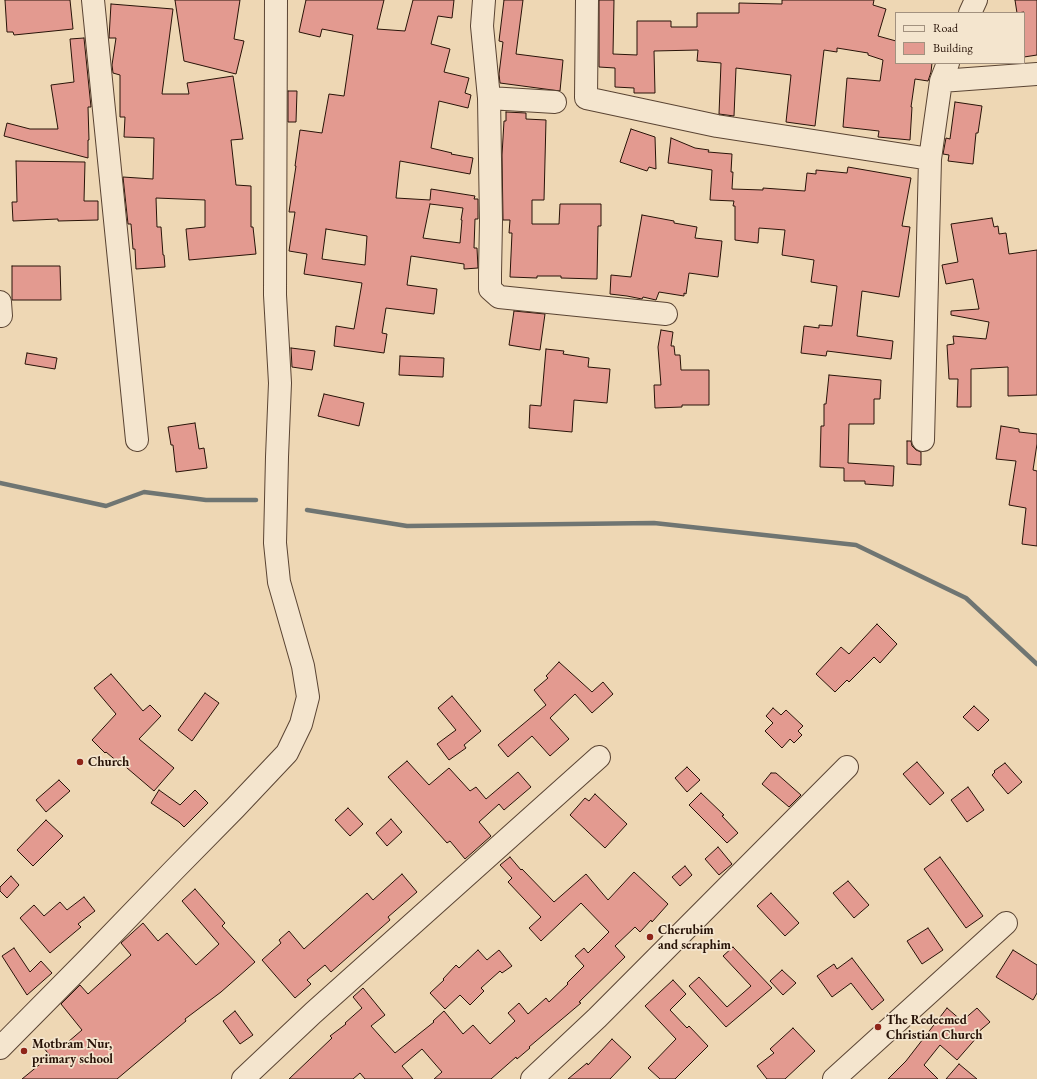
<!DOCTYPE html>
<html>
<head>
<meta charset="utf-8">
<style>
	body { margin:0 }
	#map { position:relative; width:1037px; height:1079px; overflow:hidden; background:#eed7b4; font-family:"EB Garamond",serif }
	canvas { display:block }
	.legend { position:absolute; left:895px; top:12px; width:130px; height:52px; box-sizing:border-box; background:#f4e5ce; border:1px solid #a2917f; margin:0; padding:5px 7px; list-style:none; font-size:12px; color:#281308 }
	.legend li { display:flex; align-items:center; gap:8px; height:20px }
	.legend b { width:20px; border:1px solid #a2917f }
</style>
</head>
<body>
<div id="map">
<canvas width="1037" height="1079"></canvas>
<ul class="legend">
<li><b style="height:5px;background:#f4e5ce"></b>Road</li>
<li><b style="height:11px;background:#e39a90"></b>Building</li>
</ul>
</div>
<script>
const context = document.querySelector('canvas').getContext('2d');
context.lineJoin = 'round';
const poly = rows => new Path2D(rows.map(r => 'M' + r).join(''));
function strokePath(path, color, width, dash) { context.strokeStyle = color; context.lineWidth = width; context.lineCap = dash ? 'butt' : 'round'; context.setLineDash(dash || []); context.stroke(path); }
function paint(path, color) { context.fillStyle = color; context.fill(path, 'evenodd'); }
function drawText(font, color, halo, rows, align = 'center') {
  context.font = font + ' "EB Garamond",serif'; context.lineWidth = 3.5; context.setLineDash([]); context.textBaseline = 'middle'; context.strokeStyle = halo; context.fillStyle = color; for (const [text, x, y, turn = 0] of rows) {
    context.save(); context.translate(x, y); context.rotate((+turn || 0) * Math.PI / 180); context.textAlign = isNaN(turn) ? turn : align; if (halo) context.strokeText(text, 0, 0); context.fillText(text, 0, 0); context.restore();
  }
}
const stream = poly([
	[0,483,106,506,144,492,206,500,256,500],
	[307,510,407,526,654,523,856,545,966,598,1037,664]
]);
const building = poly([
	[5,0,70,0,73,29,14,35,13,32,7,32,5,0],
	[175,0,240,0,234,39,244,41,236,74,184,61,175,0],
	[306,0,384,0,377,29,405,31,413,0,454,0,452,18,438,16,431,44,450,49,444,72,469,78,465,93,471,95,468,108,439,101,431,148,452,153,451,154,473,158,470,174,400,161,396,198,430,200,431,189,475,196,474,199,478,199,478,219,475,219,474,248,477,248,478,268,464,269,464,264,411,256,407,285,437,289,434,314,386,308,382,333,387,334,384,353,334,346,336,326,354,329,362,283,304,274,307,254,289,251,295,212,289,212,296,166,295,166,300,130,322,133,329,94,344,96,353,35,322,29,320,37,299,32,306,0],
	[430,204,463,208,461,220,462,220,460,243,423,238,430,204],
	[326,229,367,236,365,265,322,259,326,229],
	[504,0,523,0,516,54,563,60,560,91,500,83,499,74,503,42,499,41,504,0],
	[599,0,614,0,613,54,637,55,637,21,671,21,671,27,697,27,697,13,739,13,739,3,782,4,782,0,874,0,873,5,886,9,878,36,896,41,896,63,932,63,931,72,928,81,915,79,911,107,912,107,910,140,878,137,879,131,843,127,847,78,880,81,883,60,868,55,868,53,837,48,837,52,824,50,815,126,786,122,791,75,736,68,734,116,719,114,721,63,697,61,698,50,654,51,655,93,634,93,634,88,615,87,615,68,599,67,599,0],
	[1015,0,1037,0,1037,55,1024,57,1024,12,1017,13,1015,0],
	[111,4,173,9,162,94,189,94,187,83,233,76,243,139,231,140,236,185,251,186,251,227,253,227,256,254,189,260,186,229,205,227,205,200,156,198,157,227,161,227,163,255,164,255,165,267,136,269,135,249,133,249,131,224,128,224,123,177,153,179,154,138,124,137,125,117,120,117,120,75,113,73,112,65,116,38,109,38,111,4],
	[84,38,91,107,88,107,89,140,88,140,88,158,4,136,7,123,30,129,58,129,51,85,74,82,70,39,84,38],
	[288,91,297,91,296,122,288,122,288,91],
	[955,102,982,106,978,133,976,133,973,164,948,161,949,155,943,154,946,138,950,139,955,102],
	[506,112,526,113,526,119,546,120,544,200,532,200,532,224,559,224,560,204,601,204,601,226,598,226,597,279,561,278,561,276,537,276,537,278,510,277,512,233,509,233,510,220,503,220,502,155,504,121,506,121,506,112],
	[631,129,655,137,656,169,649,167,647,171,620,162,631,129],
	[671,138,695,148,709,150,708,152,732,154,731,172,733,172,732,189,763,190,763,188,805,191,807,173,816,174,816,170,847,173,848,167,911,178,902,226,910,227,899,297,862,291,857,336,893,341,891,359,827,351,826,356,801,353,804,326,819,328,819,325,832,326,837,286,811,282,814,260,782,255,785,230,759,228,758,243,735,240,735,206,733,206,734,201,710,200,712,170,668,163,671,138],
	[16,161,85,162,84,201,98,201,98,220,58,221,58,219,13,221,12,202,17,202,16,161],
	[642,215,674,221,674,223,697,227,695,238,722,241,718,277,689,273,686,294,684,293,684,296,659,292,656,300,643,297,642,299,627,296,610,294,611,275,631,277,642,215],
	[992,218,994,227,998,226,999,234,1006,233,1009,254,1037,250,1037,395,1008,396,1008,367,971,369,971,407,957,407,958,379,949,379,947,345,954,344,953,336,986,339,989,322,951,315,951,311,979,309,973,279,946,284,942,265,958,262,951,224,992,218],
	[12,266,60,266,61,300,12,300,12,266],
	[514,311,545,314,540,350,509,345,514,311],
	[661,330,673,332,671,346,674,346,675,355,680,355,681,370,709,370,709,405,682,405,682,407,655,408,654,385,661,385,658,347,661,330],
	[291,348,315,351,312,370,292,367,291,348],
	[546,349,564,351,563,354,589,358,588,367,610,369,607,403,574,400,572,432,529,428,530,405,541,406,546,349],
	[27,353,57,358,55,369,25,364,27,353],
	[400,356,444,358,443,377,399,375,400,356],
	[829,375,881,380,880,399,874,399,874,424,849,424,848,463,894,466,893,486,865,484,865,481,844,481,844,468,820,467,821,426,824,426,824,404,826,404,829,375],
	[324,394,364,403,359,426,318,416,324,394],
	[195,423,199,449,204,448,207,468,176,472,173,445,171,445,168,427,195,423],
	[1001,426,1019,429,1019,432,1037,434,1037,444,1033,470,1037,471,1037,546,1022,544,1026,508,1009,505,1016,461,996,459,1001,426],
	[907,441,911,441,912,446,916,450,921,452,921,465,907,464,907,441],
	[877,624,897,644,880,663,874,657,849,682,847,680,835,692,816,674,841,647,849,654,877,624],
	[559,662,592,692,603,682,613,694,592,713,575,694,550,718,569,739,550,756,532,736,508,757,498,745,546,705,534,690,548,678,546,676,559,662],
	[111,674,143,711,150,705,161,716,139,739,174,768,154,791,120,762,119,763,106,752,105,753,92,740,116,714,94,688,111,674],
	[205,693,219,703,192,741,178,730,205,693],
	[452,696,481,731,464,745,466,748,449,760,437,744,456,730,438,708,452,696],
	[974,706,989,720,978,731,963,717,974,706],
	[773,708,781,715,786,710,803,726,798,731,802,735,794,743,790,739,782,748,765,731,773,723,766,716,773,708],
	[407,761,429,785,449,768,470,791,476,787,486,799,518,772,531,787,504,810,499,804,479,822,491,836,465,859,450,841,447,843,388,777,407,761],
	[917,762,944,793,930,805,903,774,917,762],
	[1005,763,1022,782,1008,794,992,775,995,772,994,771,1005,763],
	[687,767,700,780,687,792,675,778,687,767],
	[771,773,776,773,801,795,789,807,762,784,771,773],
	[59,780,70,791,46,812,36,800,59,780],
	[968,787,984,810,967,822,951,800,968,787],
	[159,790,180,805,195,790,208,803,184,827,179,822,151,803,159,790],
	[701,793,724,815,722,816,738,833,727,843,689,805,701,793],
	[595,794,627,824,605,848,570,815,585,798,589,801,595,794],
	[348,808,363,824,350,836,335,820,348,808],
	[391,819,402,832,387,846,376,833,391,819],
	[46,820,63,836,33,866,17,850,46,820],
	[718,847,732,864,719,875,705,859,718,847],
	[510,857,521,870,522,869,554,902,586,874,608,900,634,872,668,904,652,922,651,920,640,932,635,927,615,946,625,957,579,1002,581,1003,529,1047,530,1048,517,1059,516,1057,491,1079,434,1079,442,1072,422,1049,402,1066,413,1079,365,1079,360,1073,353,1079,289,1079,332,1038,330,1036,346,1024,345,1023,362,1008,353,997,363,988,385,1015,371,1026,395,1053,434,1022,433,1021,444,1011,463,1034,473,1025,490,1044,515,1021,508,1013,519,1003,528,1014,546,998,549,1002,568,984,567,983,584,966,575,956,584,948,588,953,609,932,581,903,541,941,529,928,541,917,508,882,512,878,500,865,510,857],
	[940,857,983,916,966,928,924,869,940,857],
	[685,866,692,875,680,886,672,877,685,866],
	[402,874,417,892,388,917,390,920,331,972,325,965,307,980,311,984,295,998,262,960,281,943,279,940,289,931,304,949,367,893,373,900,402,874],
	[11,876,19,885,7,898,0,891,0,887,11,876],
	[848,881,869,905,854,918,833,893,848,881],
	[195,889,225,923,222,926,255,962,221,992,185,1019,186,1021,117,1079,22,1079,50,1056,44,1048,54,1039,61,1048,82,1030,61,1004,80,985,88,994,131,955,121,943,143,923,158,941,167,933,196,965,219,944,182,901,195,889],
	[771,893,799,923,785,936,757,906,771,893],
	[84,897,95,911,78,924,81,927,50,953,20,918,34,905,44,916,60,902,67,910,84,897],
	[928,928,943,950,922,964,907,941,928,928],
	[733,947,772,988,726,1027,689,986,699,977,727,1007,751,986,723,956,733,947],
	[14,948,30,972,41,961,52,973,27,995,2,956,14,948],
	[478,950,487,960,499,950,512,966,502,973,500,971,481,988,484,991,470,1005,460,995,445,1009,430,993,444,980,443,979,456,965,459,968,478,950],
	[1013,950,1037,965,1037,993,1033,1000,996,977,1013,950],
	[852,958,884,1000,872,1010,851,983,832,997,817,976,834,964,837,969,852,958],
	[782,970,796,983,783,995,770,981,782,970],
	[673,980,686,994,670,1010,687,1028,689,1026,708,1046,675,1079,660,1079,648,1068,676,1039,645,1006,673,980],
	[947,1008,962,1021,977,1008,990,1022,976,1034,978,1036,957,1060,940,1045,924,1065,938,1079,888,1079,906,1061,947,1008],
	[235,1011,253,1035,240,1044,223,1021,235,1011],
	[793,1028,815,1051,785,1079,767,1079,757,1066,774,1053,770,1049,793,1028],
	[612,1039,631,1057,610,1079,568,1079,587,1063,588,1065,612,1039],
	[959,1064,977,1079,946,1079,959,1064]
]);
const minor = poly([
	[93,0,137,440],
	[484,0,482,26,489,98,491,221,490,274,490,289,499,297,666,314],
	[587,0,586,98,717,126,930,159],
	[970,13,976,0],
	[941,81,1037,74],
	[489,98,555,102],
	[0,302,1,316],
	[923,440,930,159,941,81,948,63],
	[0,1048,89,958,174,870,235,808,287,753,301,724,308,697,303,666,279,582,275,543,277,457,280,383,275,295,276,0],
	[243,1079,313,1013,599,757],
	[532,1079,597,1018,847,767],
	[834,1079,1006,923]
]);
const markers = [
	[80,762,4,"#8f2418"],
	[650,937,4,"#8f2418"],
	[878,1027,4,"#8f2418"],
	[24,1051,4,"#8f2418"]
];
const poiNames = [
	["Church",88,762],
	["Cherubim",658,930],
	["and seraphim",658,945],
	["The Redeemed",886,1020],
	["Christian Church",886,1035],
	["Motbram Nur,",32,1044],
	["primary school",32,1059]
];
strokePath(stream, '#6f7572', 4.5);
paint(building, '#e39a90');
strokePath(building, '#281308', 1);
strokePath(minor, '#5a4433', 24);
strokePath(minor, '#f4e5ce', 22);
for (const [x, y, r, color] of markers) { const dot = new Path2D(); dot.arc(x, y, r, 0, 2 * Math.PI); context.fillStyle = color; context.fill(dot); strokePath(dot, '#f4e5ce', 1.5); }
drawText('bold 13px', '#281308', '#f4e5ce', poiNames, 'left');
</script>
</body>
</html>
